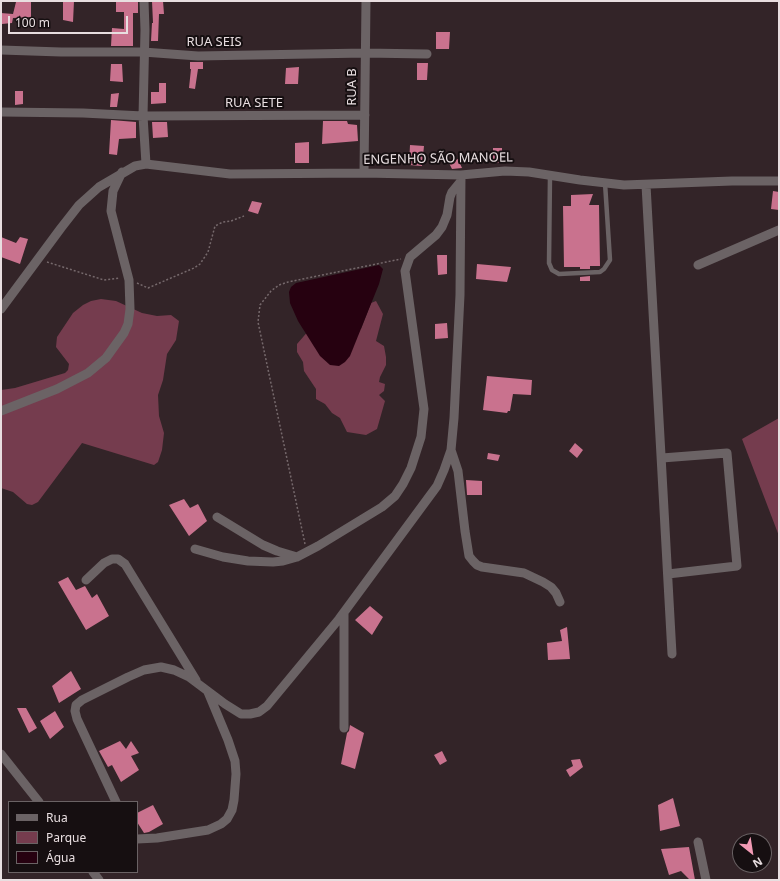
<!DOCTYPE html>
<html>
<head>
<meta charset="utf-8">
<style>
	body { margin:0 }
	#map { position:relative; width:780px; height:881px; overflow:hidden; background:#332428; font-family:"Noto Sans",sans-serif }
	canvas { display:block }
	.frame { position:absolute; inset:0; border:2px solid #e8dee0; pointer-events:none }
	.legend { position:absolute; left:8px; top:801px; width:130px; height:72px; box-sizing:border-box; background:#160f11; border:1px solid #6a6264; margin:0; padding:5px 7px; list-style:none; font-size:12px; color:#e8dee0 }
	.legend li { display:flex; align-items:center; gap:8px; height:20px }
	.legend b { width:20px; border:1px solid #6a6264 }
	.north { position:absolute; left:732px; top:833px; width:40px; height:40px; box-sizing:border-box; background:#160f11; border:1px solid #6a6264; border-radius:50%; rotate:150deg; font-size:11px; font-weight:700; line-height:16px; text-align:center; color:#e8dee0 }
	.north::after { content:''; display:block; margin:auto; width:14px; height:18px; background:#f19ab4; clip-path:polygon(50% 0,100% 100%,50% 72%,0 100%) }
	.scale { position:absolute; left:8px; top:16px; width:120px; height:18px; box-sizing:border-box; border:2px solid #e8dee0; border-top:0; padding-left:5px; font-size:12px; line-height:14px; white-space:nowrap; color:#e8dee0; -webkit-text-stroke:3px #160f11; paint-order:stroke }
</style>
</head>
<body>
<div id="map">
<canvas width="780" height="881"></canvas>
<div class="frame"></div>
<ul class="legend">
<li><b style="height:5px;background:#6b6365"></b>Rua</li>
<li><b style="height:11px;background:#753c4e"></b>Parque</li>
<li><b style="height:11px;background:#260110"></b>Água</li>
</ul>
<div class="north">N</div>
<div class="scale">100 m</div>
</div>
<script>
const context = document.querySelector('canvas').getContext('2d');
context.lineJoin = 'round';
function paint(path, color) { context.fillStyle = color; context.fill(path, 'evenodd'); }
const poly = rows => new Path2D(rows.map(r => 'M' + r).join(''));
function strokePath(path, color, width, dash) { context.strokeStyle = color; context.lineWidth = width; context.lineCap = dash ? 'butt' : 'round'; context.setLineDash(dash || []); context.stroke(path); }
function drawText(font, color, halo, rows, align = 'center') {
  context.font = font + ' "Noto Sans",sans-serif'; context.lineWidth = 4; context.setLineDash([]); context.textBaseline = 'middle'; context.strokeStyle = halo; context.fillStyle = color; for (const [text, x, y, turn = 0] of rows) {
    context.save(); context.translate(x, y); context.rotate((+turn || 0) * Math.PI / 180); context.textAlign = isNaN(turn) ? turn : align; if (halo) context.strokeText(text, 0, 0); context.fillText(text, 0, 0); context.restore();
  }
}
const green = poly([
	[101,299,116,301,142,313,157,316,171,315,179,321,176,340,167,354,163,380,158,395,159,416,164,433,162,450,158,462,154,465,82,443,38,502,32,505,27,504,13,492,1,488,1,390,15,388,65,373,68,370,69,364,56,347,57,337,73,313,83,305,91,301],
	[376,301,383,314,376,341,384,346,386,357,386,365,380,377,379,382,385,384,384,391,379,395,385,401,377,429,366,435,347,432,340,418,332,413,325,404,316,399,316,389,304,371,303,362,297,352,297,344,310,329,361,329,371,303],
	[779,418,779,536,742,439]
]);
const water = poly([
	[379,265,383,269,379,284,350,356,345,362,339,366,330,365,320,356,298,321,290,303,289,292,291,287,296,283]
]);
const building = poly([
	[31,1,31,17,13,18,12,23,2,24,1,13,13,14,16,2],
	[63,1,74,1,73,22,63,20],
	[116,1,138,1,138,13,133,13,133,46,111,46,112,28,124,29,124,12,116,12],
	[152,1,163,1,164,14,159,14,158,41,151,41,152,23,153,23],
	[436,32,450,32,449,49,436,49],
	[190,62,203,62,203,69,198,69,195,89,189,88,191,69,190,69],
	[417,63,428,63,427,80,417,80],
	[111,64,122,64,123,82,110,81],
	[299,67,298,84,285,84,286,68],
	[159,83,166,83,166,103,151,104,151,92,159,92],
	[15,91,23,91,23,104,15,105],
	[119,93,117,107,110,107,111,94],
	[111,120,136,122,136,138,119,139,117,155,109,154],
	[323,121,347,121,348,124,357,125,358,141,322,144],
	[152,122,167,122,168,137,153,138],
	[309,142,309,163,295,163,295,143],
	[410,145,424,146,422,166,409,165],
	[493,148,502,148,502,163,493,163],
	[458,159,462,168,452,169,449,163],
	[773,191,779,192,779,210,771,209],
	[593,194,589,205,599,205,600,266,590,266,590,269,580,269,580,267,564,267,563,206,571,206,571,195],
	[252,201,262,203,258,214,248,211],
	[1,237,16,243,20,237,28,239,20,264,1,257],
	[437,255,447,255,447,274,438,275],
	[477,264,511,267,507,282,476,279],
	[590,276,590,281,580,281,580,277],
	[447,323,448,338,435,339,435,324],
	[487,376,532,380,531,395,513,394,510,411,508,411,507,413,483,410],
	[575,443,583,450,577,458,569,451],
	[488,453,500,455,498,461,487,459],
	[466,480,482,481,482,495,467,495],
	[184,499,190,508,198,504,207,521,189,536,169,505],
	[68,577,76,590,85,586,92,598,97,594,109,616,86,630,58,582],
	[370,606,383,617,372,635,355,620],
	[567,627,570,659,548,660,547,643,562,641,560,630],
	[71,671,81,689,59,703,52,686],
	[17,708,26,708,37,728,29,733],
	[55,711,64,727,50,739,40,721],
	[350,725,364,733,355,769,341,764,347,733,349,731],
	[120,741,126,749,131,741,139,753,131,756,139,770,121,782,112,765,108,767,99,751],
	[442,751,447,761,440,765,434,755],
	[580,759,583,767,570,777,566,770,573,766,571,760],
	[673,798,680,826,660,831,658,805],
	[153,805,163,824,149,832,144,833,137,822,137,813],
	[689,847,695,880,690,880,681,871,669,875,661,849]
]);
const path = poly([
	[47,262,104,280,120,278],
	[137,283,148,288,194,268,200,264,208,252,215,226,223,222,231,221,244,216],
	[305,544,258,322,260,305,271,291,279,285,288,282,401,259]
]);
const service = poly([
	[550,175,549,263,552,270,559,274,600,272,604,269,610,260,605,183]
]);
const minor = poly([
	[144,1,145,30,143,116,146,164],
	[1,50,61,52,143,52,198,56,365,53,427,54],
	[1,112,83,113,143,116,365,115],
	[364,173,366,1],
	[646,185,672,654],
	[698,265,779,230],
	[1,309,61,228,79,205,99,187,135,166,146,164,230,174,364,173,461,175,505,171,529,172,580,180,624,185,732,181,779,181],
	[1,411,57,389,88,373,106,358,124,333,128,324,130,309,129,280,111,211,113,191,122,172],
	[451,450,458,471,465,531,469,556,473,561,477,565,482,567,524,573,543,582,551,587,556,593,560,602],
	[662,458,727,453,737,566,668,574],
	[217,517,263,545,277,551,297,557],
	[195,549,223,557,248,561,273,562,283,561,297,557,318,546,382,507,395,496,403,484,411,468,421,437,424,409,405,271,410,257,436,235,442,227,447,215,450,197,452,192,461,181],
	[86,580,104,563,112,559,118,559,125,564,196,680],
	[344,728,344,613],
	[1,754,39,802],
	[116,802,77,719,75,711,76,705,82,700,128,677,144,670,161,667,174,670,189,677,225,704,241,714,250,714,259,712,267,706,339,619,437,486,444,470,451,450,454,418,460,295,461,175],
	[137,839,157,838,208,830,221,824,227,819,232,810,234,800,236,774,235,761,228,740,208,692],
	[698,842,706,880],
	[93,872,99,880]
]);
const streetNames = [
	["RUA SEIS",214,42],
	["RUA B",352,87,-90],
	["RUA SETE",254,103],
	["ENGENHO SÃO MANOEL",438,159,-1]
];
paint(green, '#753c4e');
paint(water, '#260110');
paint(building, '#c9728e');
strokePath(path, '#76696c', 1.5, [2, 2]);
strokePath(service, '#6b6365', 4.5);
strokePath(minor, '#6b6365', 9);
drawText('13px', '#e8dee0', '#160f11', streetNames);
</script>
</body>
</html>
